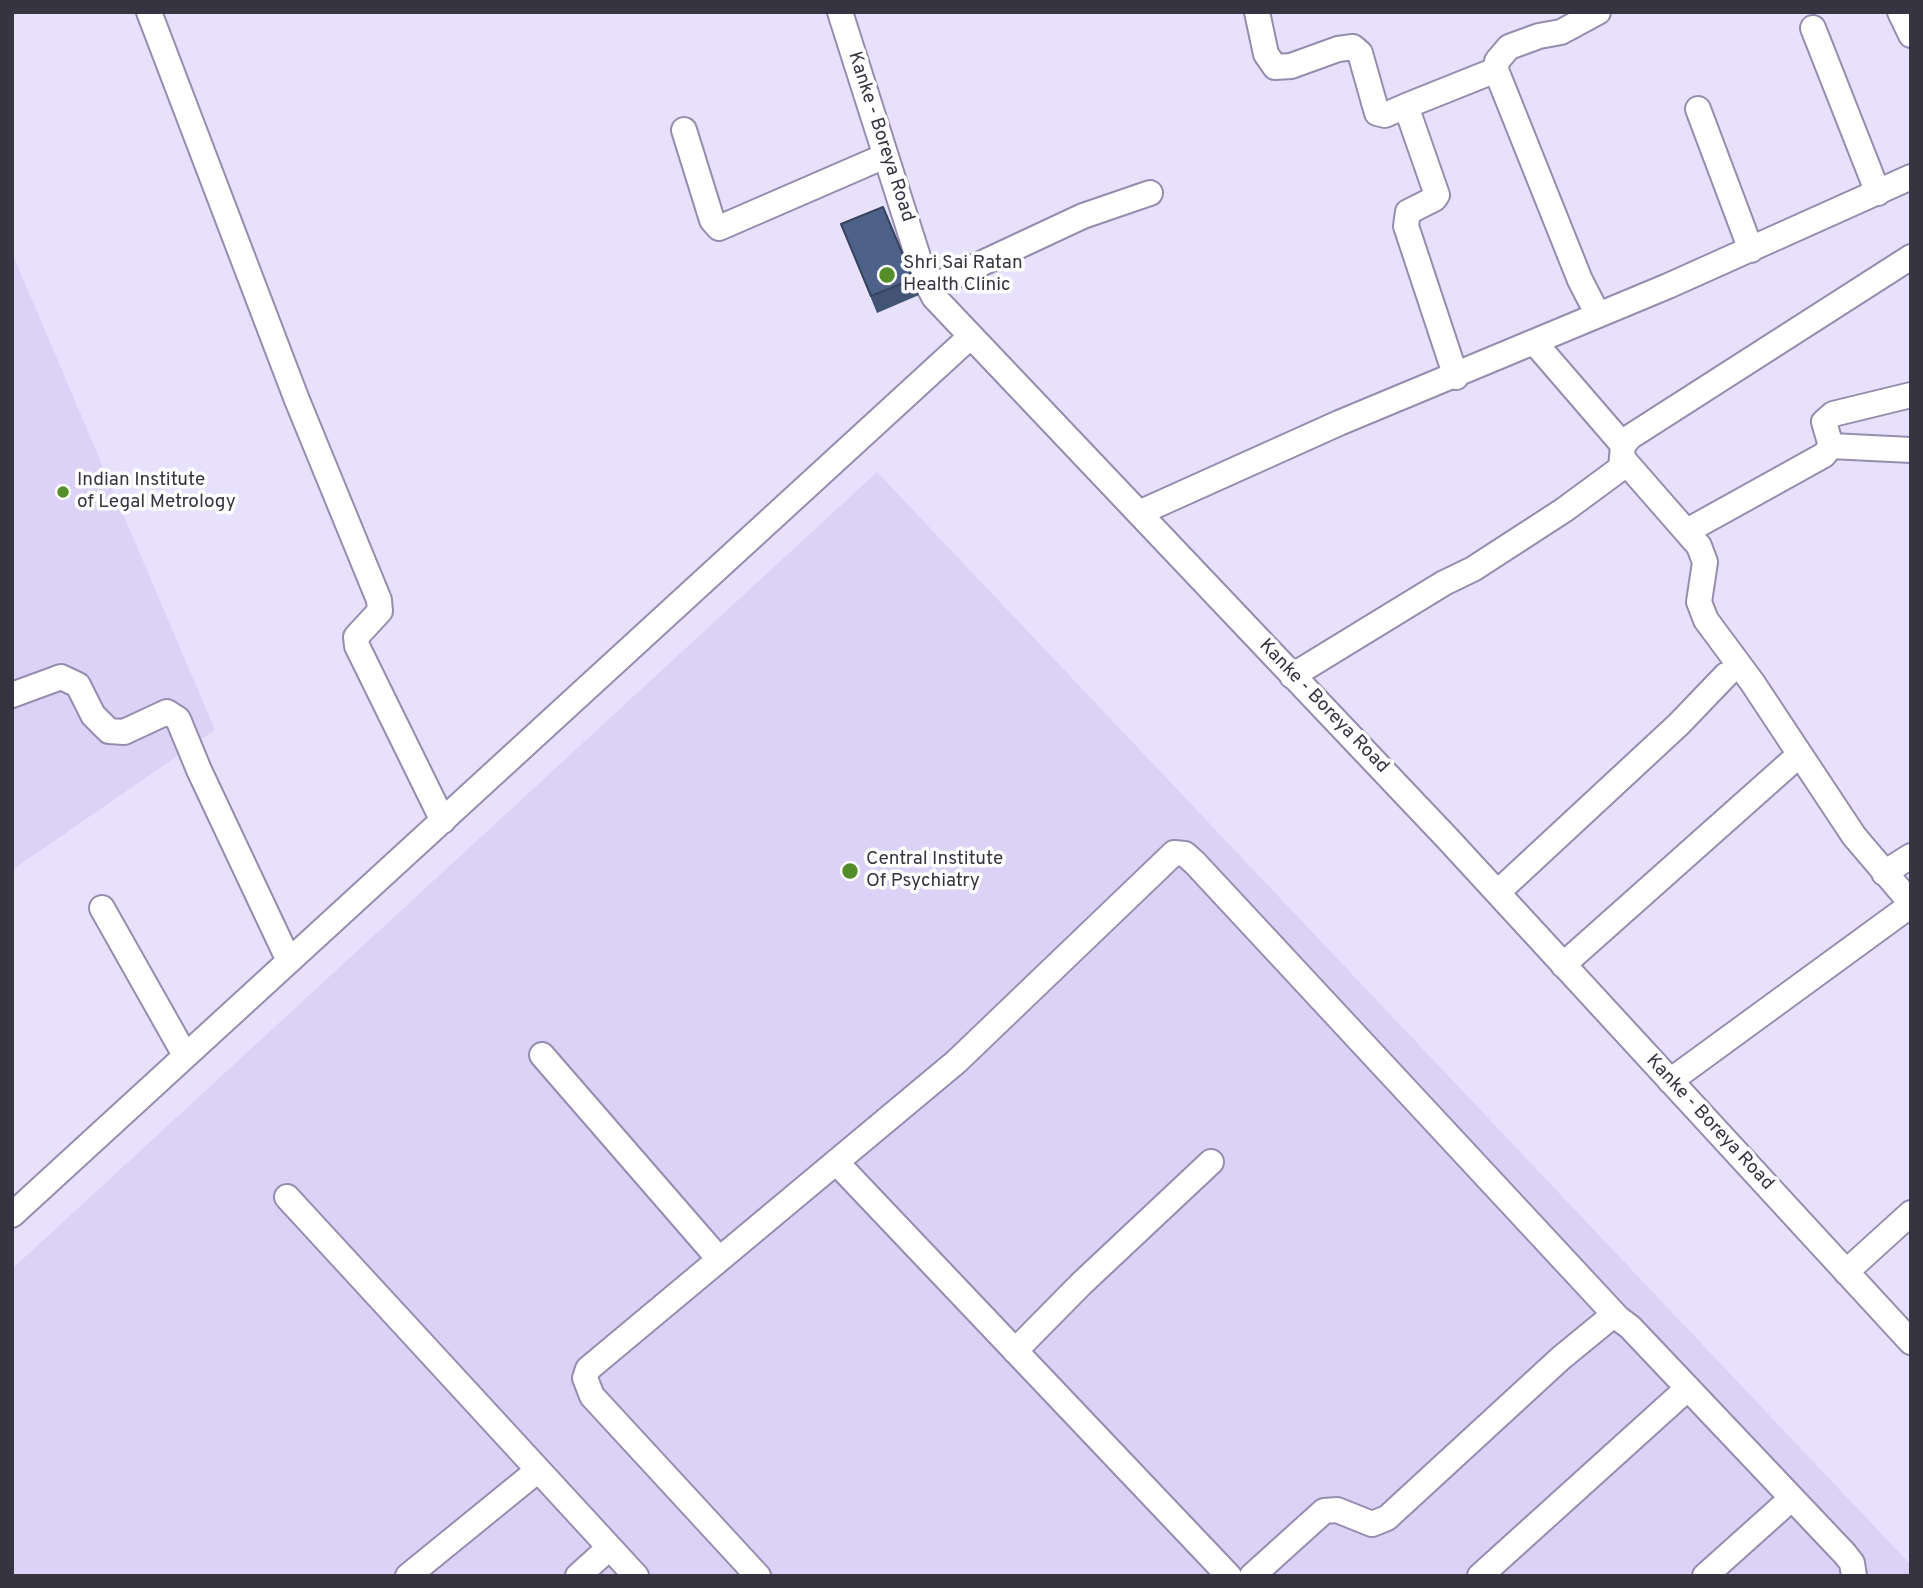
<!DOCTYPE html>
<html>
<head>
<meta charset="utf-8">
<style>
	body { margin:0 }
	#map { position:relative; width:1923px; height:1588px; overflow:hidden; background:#e8e1fe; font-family:Overpass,sans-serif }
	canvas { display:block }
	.frame { position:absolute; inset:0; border:14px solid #373441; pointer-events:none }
</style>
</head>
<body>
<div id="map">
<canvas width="1923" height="1588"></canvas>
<div class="frame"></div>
</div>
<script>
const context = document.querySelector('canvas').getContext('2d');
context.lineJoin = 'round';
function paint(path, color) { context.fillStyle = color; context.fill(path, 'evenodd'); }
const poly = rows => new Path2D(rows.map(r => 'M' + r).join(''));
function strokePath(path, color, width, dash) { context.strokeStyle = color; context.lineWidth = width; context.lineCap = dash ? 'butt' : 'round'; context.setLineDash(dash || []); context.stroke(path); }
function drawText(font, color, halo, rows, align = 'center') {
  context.font = font + ' Overpass,sans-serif'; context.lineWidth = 7; context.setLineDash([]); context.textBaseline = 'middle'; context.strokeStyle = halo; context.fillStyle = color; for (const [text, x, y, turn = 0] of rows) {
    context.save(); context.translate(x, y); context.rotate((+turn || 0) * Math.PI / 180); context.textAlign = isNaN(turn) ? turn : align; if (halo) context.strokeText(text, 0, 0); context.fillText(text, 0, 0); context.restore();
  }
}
const built = poly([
	[12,253,215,730,12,870],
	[877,472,1911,1565,1911,1576,12,1576,12,1269]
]);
const minor = poly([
	[149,12,297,400,379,600,380,611,356,637,357,646,443,821],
	[840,12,925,279,934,297,1448,839,1911,1342],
	[1257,12,1266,54,1275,67,1291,66,1338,49,1353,47,1360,53,1377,113,1385,115,1406,106],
	[1900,12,1911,35],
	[1813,28,1878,193],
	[1698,109,1751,250],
	[684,130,712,220,719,228,885,156],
	[929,288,1083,216,1150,193],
	[1598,315,1580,280,1496,70,1497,61,1509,47,1539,36,1561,32,1598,12],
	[1535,343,1623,445],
	[1456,377,1406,226,1408,212,1434,199,1437,195,1406,106,1496,70],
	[1831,446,1911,450],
	[1623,459,1699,546,1705,562,1699,602,1706,620,1752,682,1854,836,1911,903],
	[1139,513,1339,423,1668,286,1911,177],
	[1687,531,1824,455,1831,446,1824,422,1833,414,1911,395],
	[1292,676,1444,583,1473,569,1564,510,1621,468,1623,445,1630,437,1911,257],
	[12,695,61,677,78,685,93,715,109,731,124,732,167,712,178,719,199,770,289,961],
	[1884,873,1911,856],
	[1498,892,1679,724,1726,675],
	[102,908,185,1055],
	[1563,965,1799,755],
	[542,1055,719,1259],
	[1670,1081,1911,905],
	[836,1162,1229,1576],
	[287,1197,636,1576],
	[12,1215,971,336],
	[1846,1272,1911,1213],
	[1015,1351,1081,1284,1211,1162],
	[408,1576,537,1471],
	[578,1576,609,1548],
	[758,1576,592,1396,585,1378,588,1369,956,1062,1174,853,1185,854,1195,863,1618,1318],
	[1252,1576,1324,1511,1337,1510,1372,1524,1387,1518,1561,1358,1611,1317,1618,1318,1630,1327,1845,1554,1852,1563,1854,1576],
	[1480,1576,1688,1388],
	[1705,1576,1792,1498]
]);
const wall = poly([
	[841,224,913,279,919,295,877,313]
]);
const building = poly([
	[883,207,913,279,871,296,841,224,883,207]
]);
const markers = [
	[887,275,9,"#548d29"],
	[63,492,7,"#548d29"],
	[850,871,9,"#548d29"]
];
const streetNames = [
	["Kanke - Boreya Road",880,137,72],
	["Kanke - Boreya Road",1323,707,46],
	["Kanke - Boreya Road",1709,1123,47]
];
const poiNames = [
	["Shri Sai Ratan",903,264],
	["Health Clinic",903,286],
	["Indian Institute",77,481],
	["of Legal Metrology",77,503],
	["Central Institute",866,860],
	["Of Psychiatry",866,882]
];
paint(built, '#dbd2f5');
strokePath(minor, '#968dae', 28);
strokePath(minor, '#fff', 24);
paint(wall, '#435375');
paint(building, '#4e6188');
strokePath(building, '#37445f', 2);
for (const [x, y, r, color] of markers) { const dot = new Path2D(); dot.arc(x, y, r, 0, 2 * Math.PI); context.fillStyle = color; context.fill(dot); strokePath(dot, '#fff', 2.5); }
drawText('19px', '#373441', '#fff', streetNames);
drawText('19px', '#373441', '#fff', poiNames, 'left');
</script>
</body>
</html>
